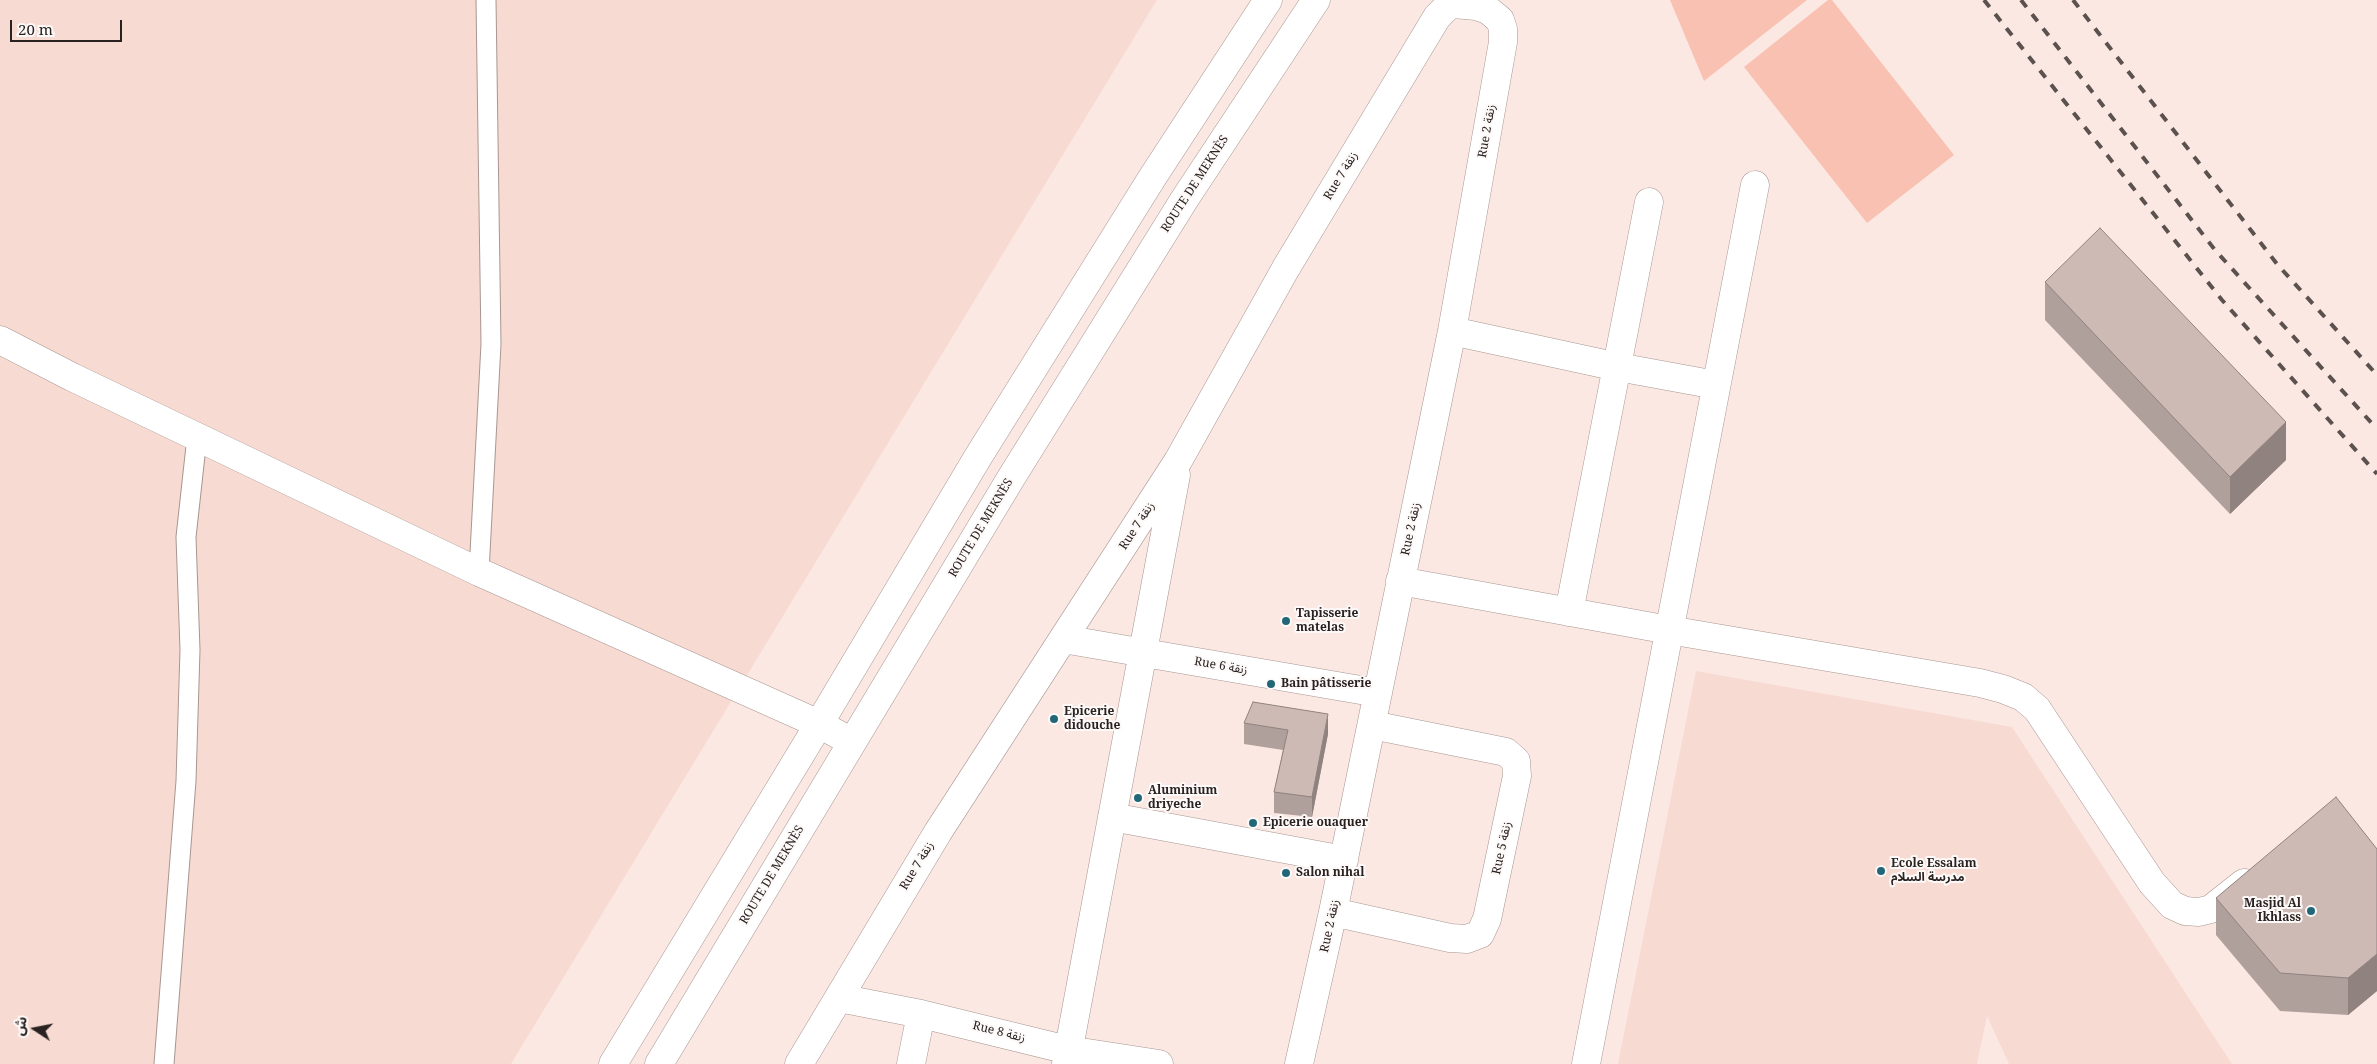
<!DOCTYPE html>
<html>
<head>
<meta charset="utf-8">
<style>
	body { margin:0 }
	#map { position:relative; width:2377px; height:1064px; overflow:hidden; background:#fce8e3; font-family:"Noto Serif","Noto Sans Arabic",serif }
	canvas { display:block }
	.north { position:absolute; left:10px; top:1004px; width:50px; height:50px; -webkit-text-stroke:4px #fdf9f8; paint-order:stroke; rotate:281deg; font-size:14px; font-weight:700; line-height:20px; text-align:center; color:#292220 }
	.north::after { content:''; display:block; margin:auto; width:18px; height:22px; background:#292220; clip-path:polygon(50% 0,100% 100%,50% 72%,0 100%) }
	.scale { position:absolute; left:10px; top:20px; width:112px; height:22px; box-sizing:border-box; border:2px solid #292220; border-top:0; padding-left:6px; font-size:15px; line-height:18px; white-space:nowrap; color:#292220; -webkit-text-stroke:4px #fdf9f8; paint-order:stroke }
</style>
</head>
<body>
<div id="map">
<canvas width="2377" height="1064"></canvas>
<div class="north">ش</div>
<div class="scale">20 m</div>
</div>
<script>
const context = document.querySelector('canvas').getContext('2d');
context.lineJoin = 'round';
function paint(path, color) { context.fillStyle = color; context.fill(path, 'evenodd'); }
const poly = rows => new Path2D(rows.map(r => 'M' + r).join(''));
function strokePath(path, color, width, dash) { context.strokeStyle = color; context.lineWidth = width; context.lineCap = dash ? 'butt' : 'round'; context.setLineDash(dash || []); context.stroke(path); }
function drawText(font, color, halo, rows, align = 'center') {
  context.font = font + ' "Noto Serif","Noto Sans Arabic",serif'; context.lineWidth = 4; context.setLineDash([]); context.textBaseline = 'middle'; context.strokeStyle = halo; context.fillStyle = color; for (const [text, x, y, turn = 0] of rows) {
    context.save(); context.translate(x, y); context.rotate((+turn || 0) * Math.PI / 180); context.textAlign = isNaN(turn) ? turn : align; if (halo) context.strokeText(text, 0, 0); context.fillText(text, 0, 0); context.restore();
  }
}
const built = poly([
	[0,0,1157,0,511,1064,0,1064],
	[1696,671,2012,727,2232,1064,2009,1064,1987,1016,1977,1064,1618,1064]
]);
const green = poly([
	[1670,0,1807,0,1704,81],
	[1828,0,1832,0,1954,155,1867,223,1744,67]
]);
const service = poly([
	[479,572,491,344,486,0],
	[164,1064,186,781,190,650,186,537,197,437]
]);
const minor = poly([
	[1452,331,1618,367,1716,385],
	[0,340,72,377,479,572,819,724,852,742],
	[1400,581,1669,630,1980,683,2003,689,2023,697,2037,709,2152,883,2172,905,2185,911,2199,912,2211,909,2244,883],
	[1569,612,1649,202],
	[1063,639,1378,693],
	[1112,817,1344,860],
	[1333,912,1450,938,1467,939,1480,934,1487,919,1517,776,1516,761,1506,752,1372,725],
	[839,998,921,1014,1068,1050,1159,1064],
	[799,1064,938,832,1178,461,1286,268,1437,17,1447,7,1454,4,1476,6,1488,10,1500,20,1503,29,1503,42,1452,331,1333,912,1299,1064],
	[911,1064,921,1014],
	[1066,1064,1176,475],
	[1586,1064,1755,185]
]);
const primary = poly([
	[613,1064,819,724,978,457,1152,178,1268,0],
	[659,1064,1011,478,1184,200,1316,0]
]);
const rail = poly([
	[1984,0,2222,300,2377,474],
	[2021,0,2215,250,2377,429],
	[2073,0,2277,264,2377,375]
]);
const wall = poly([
	[2045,282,2286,460,2230,514,2045,320],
	[1244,723,1328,734,1312,817,1274,813,1274,792,1283,750,1244,744],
	[2377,849,2377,991,2348,1015,2280,1011,2216,935,2216,898]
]);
const shadedWall = poly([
	[2286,422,2286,460,2230,514,2230,477],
	[1328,714,1328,734,1312,817,1312,797],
	[2377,954,2377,991,2348,1015,2348,978]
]);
const building = poly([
	[2100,228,2286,422,2230,477,2045,282,2100,228],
	[1253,702,1328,714,1312,797,1274,792,1288,730,1244,723,1253,702],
	[2336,797,2377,849,2377,954,2348,978,2280,973,2216,898,2336,797]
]);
const markers = [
	[1286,621,5,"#226777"],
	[1271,684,5,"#226777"],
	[1054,719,5,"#226777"],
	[1138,798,5,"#226777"],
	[1253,823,5,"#226777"],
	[1881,871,5,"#226777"],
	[1286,873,5,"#226777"],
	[2311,911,5,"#226777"]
];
const streetNames = [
	["Rue 2 زنقة",1487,131,-80],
	["Rue 7 زنقة",1341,176,-59],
	["ROUTE DE MEKNÈS",1195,184,-57],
	["Rue 7 زنقة",1137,526,-57],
	["ROUTE DE MEKNÈS",981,528,-59],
	["Rue 2 زنقة",1411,529,-78],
	["Rue 6 زنقة",1221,666,10],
	["Rue 5 زنقة",1502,848,-78],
	["Rue 7 زنقة",917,866,-59],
	["ROUTE DE MEKNÈS",772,875,-59],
	["Rue 2 زنقة",1330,926,-78],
	["Rue 8 زنقة",999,1032,14]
];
const poiNames = [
	["Tapisserie",1296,614],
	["matelas",1296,628],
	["Bain pâtisserie",1281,684],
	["Epicerie",1064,712],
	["didouche",1064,726],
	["Aluminium",1148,791],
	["driyeche",1148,805],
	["Epicerie ouaquer",1263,823],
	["Ecole Essalam",1891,864],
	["مدرسة السلام",1891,878],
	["Salon nihal",1296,873],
	["Masjid Al",2301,904,"right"],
	["Ikhlass",2301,918,"right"]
];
paint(built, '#f7dbd2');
paint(green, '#f9c1b1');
strokePath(service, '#a89691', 21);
strokePath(minor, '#a89691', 29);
strokePath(primary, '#a89691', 29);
strokePath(service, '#fff', 19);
strokePath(minor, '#fff', 28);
strokePath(primary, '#fff', 28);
strokePath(rail, '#5b514f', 4, [9, 9]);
paint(wall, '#b0a09c');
paint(shadedWall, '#90827f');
paint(building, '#cdbab5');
strokePath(building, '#90827f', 1);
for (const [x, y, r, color] of markers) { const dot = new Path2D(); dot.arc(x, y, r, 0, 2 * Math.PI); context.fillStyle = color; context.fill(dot); strokePath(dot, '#fdf9f8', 2); }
drawText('12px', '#292220', '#fdf9f8', streetNames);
drawText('bold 12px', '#292220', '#fdf9f8', poiNames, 'left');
</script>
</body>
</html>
